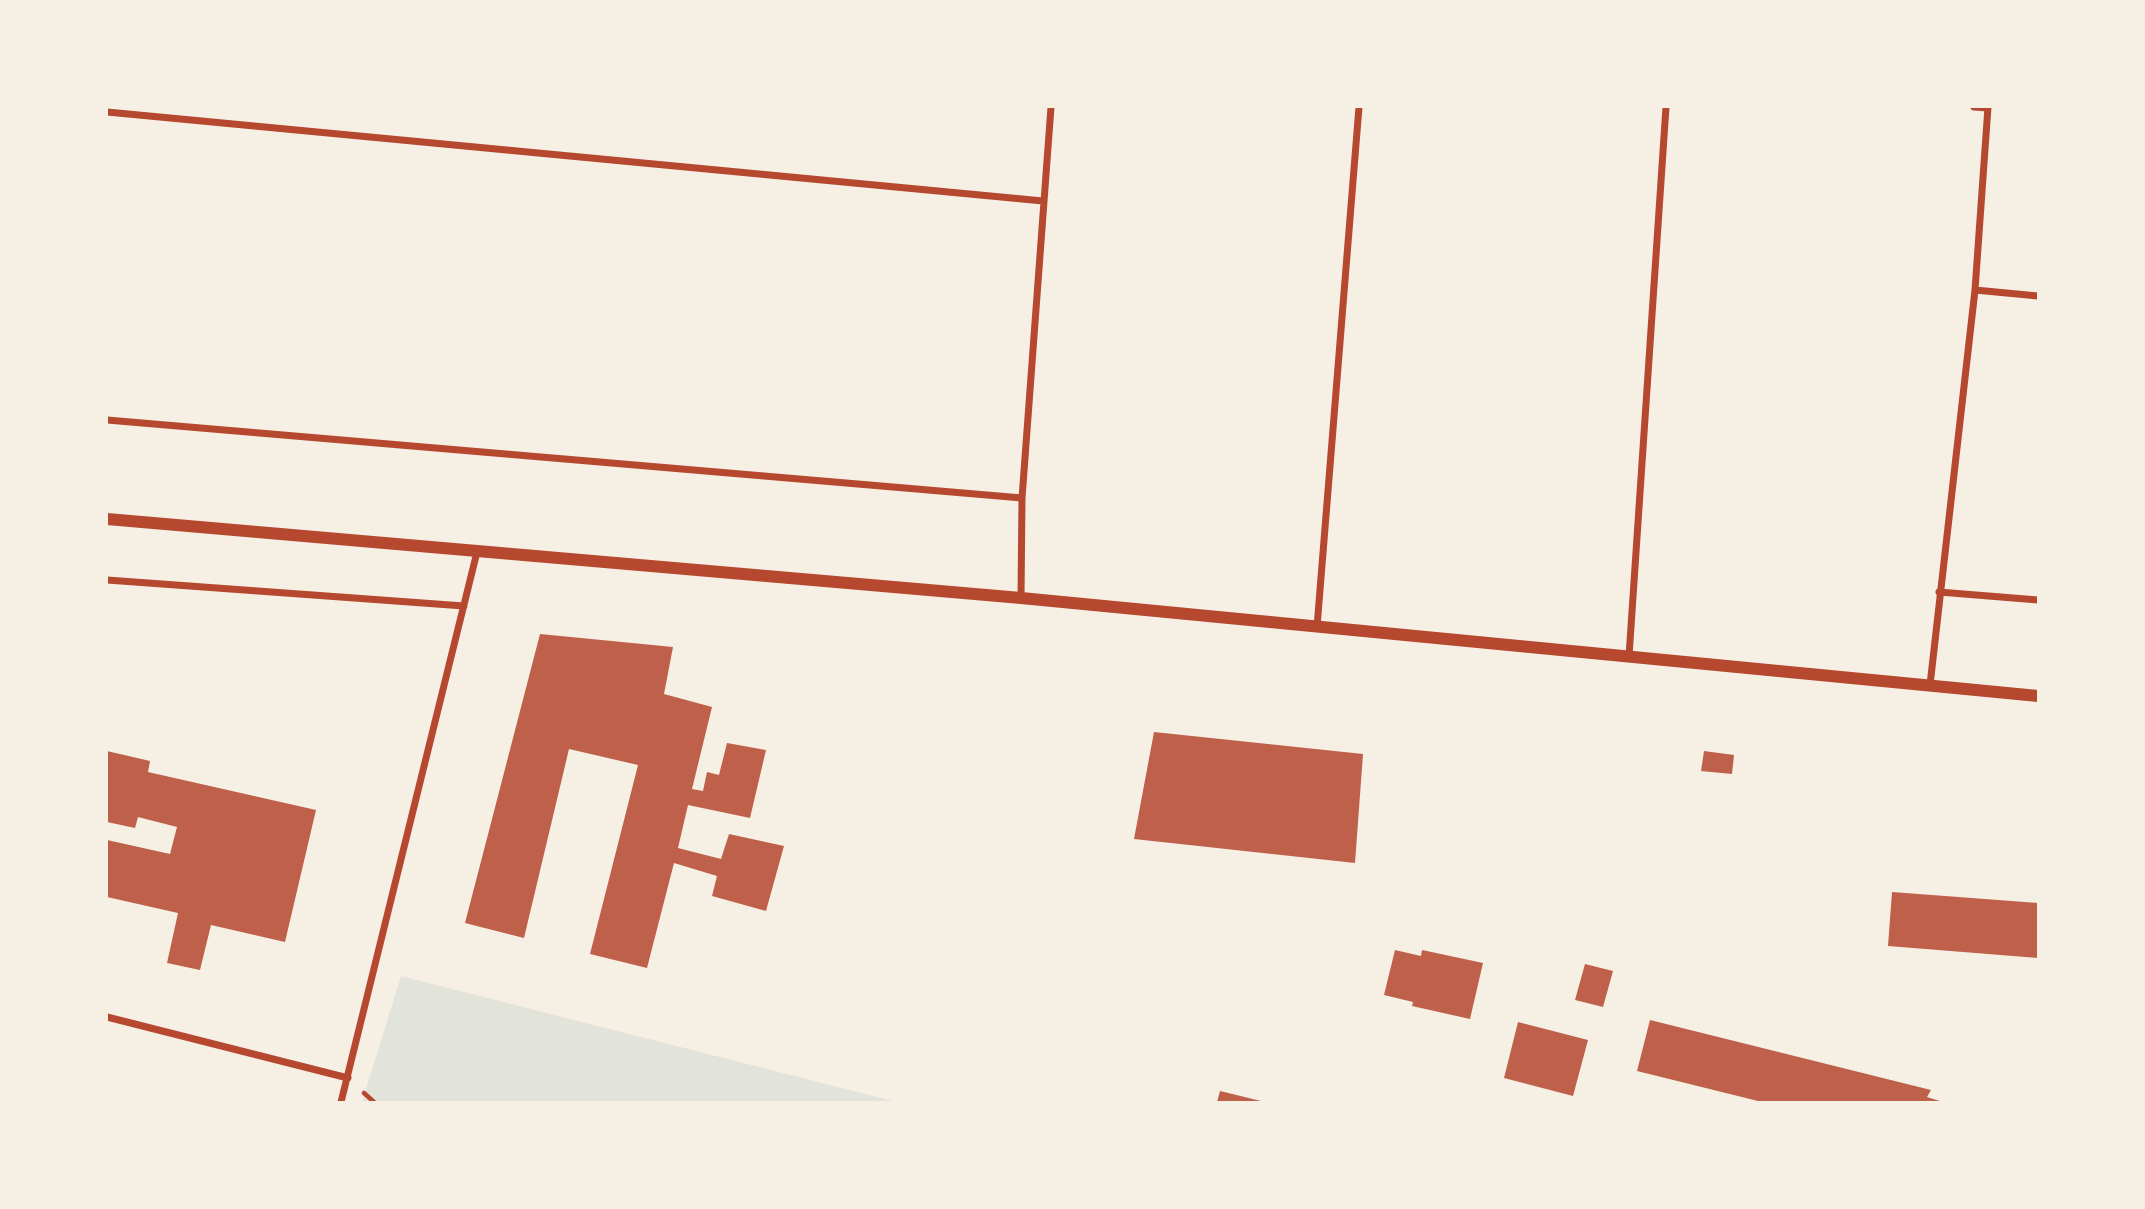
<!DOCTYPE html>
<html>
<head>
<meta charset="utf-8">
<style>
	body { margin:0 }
	#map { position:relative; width:2145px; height:1209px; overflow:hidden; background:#f6efe4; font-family:"Source Sans 3",sans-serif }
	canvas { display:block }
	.frame { position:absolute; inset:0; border:108px solid #f6efe4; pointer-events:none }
</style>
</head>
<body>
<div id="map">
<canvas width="2145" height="1209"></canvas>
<div class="frame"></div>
</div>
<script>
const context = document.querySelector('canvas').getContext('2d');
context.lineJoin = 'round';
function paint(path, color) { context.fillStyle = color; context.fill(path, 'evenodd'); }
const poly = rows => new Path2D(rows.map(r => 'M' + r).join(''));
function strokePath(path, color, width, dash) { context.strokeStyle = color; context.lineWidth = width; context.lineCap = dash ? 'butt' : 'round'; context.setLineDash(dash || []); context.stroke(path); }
const green = poly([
	[401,976,897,1102,362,1102]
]);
const building = poly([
	[540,634,673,647,664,694,712,707,692,789,703,791,707,772,719,775,727,743,766,750,750,818,688,805,678,848,721,859,729,834,784,846,766,911,712,896,717,876,674,863,647,968,590,954,638,765,569,749,524,938,465,923],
	[1154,732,1363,754,1355,863,1134,839],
	[107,751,150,761,148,772,316,810,285,942,211,925,200,970,167,963,178,913,107,897,107,840,170,854,177,827,138,817,135,828,107,822],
	[1704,751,1734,755,1732,774,1701,771],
	[1892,892,2038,903,2038,958,1888,946],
	[1395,950,1421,956,1422,950,1483,963,1470,1019,1412,1006,1413,1002,1384,995],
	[1585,964,1613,971,1603,1007,1575,1000],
	[1650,1020,1931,1090,1927,1097,1943,1102,1762,1102,1637,1071],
	[1518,1022,1588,1040,1573,1096,1504,1078],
	[1220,1091,1261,1101,1260,1102,1217,1102]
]);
const path = poly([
	[364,1093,374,1102]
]);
const minor = poly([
	[1974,107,1988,108],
	[107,112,1043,201],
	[1975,290,2038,296],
	[107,420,1022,498],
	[107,580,464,606],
	[1939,592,2038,600],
	[1021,598,1022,498,1051,107],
	[1317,627,1359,107],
	[1629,656,1666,107],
	[1930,685,1975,290,1988,107],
	[107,1017,348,1078],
	[341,1102,477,552]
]);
const tertiary = poly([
	[107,519,1021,598,2038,696]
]);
paint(green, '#e2e4dc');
paint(building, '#bf614a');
strokePath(path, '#b5482f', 4.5);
strokePath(minor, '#b5482f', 7);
strokePath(tertiary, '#b5482f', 12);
</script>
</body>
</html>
